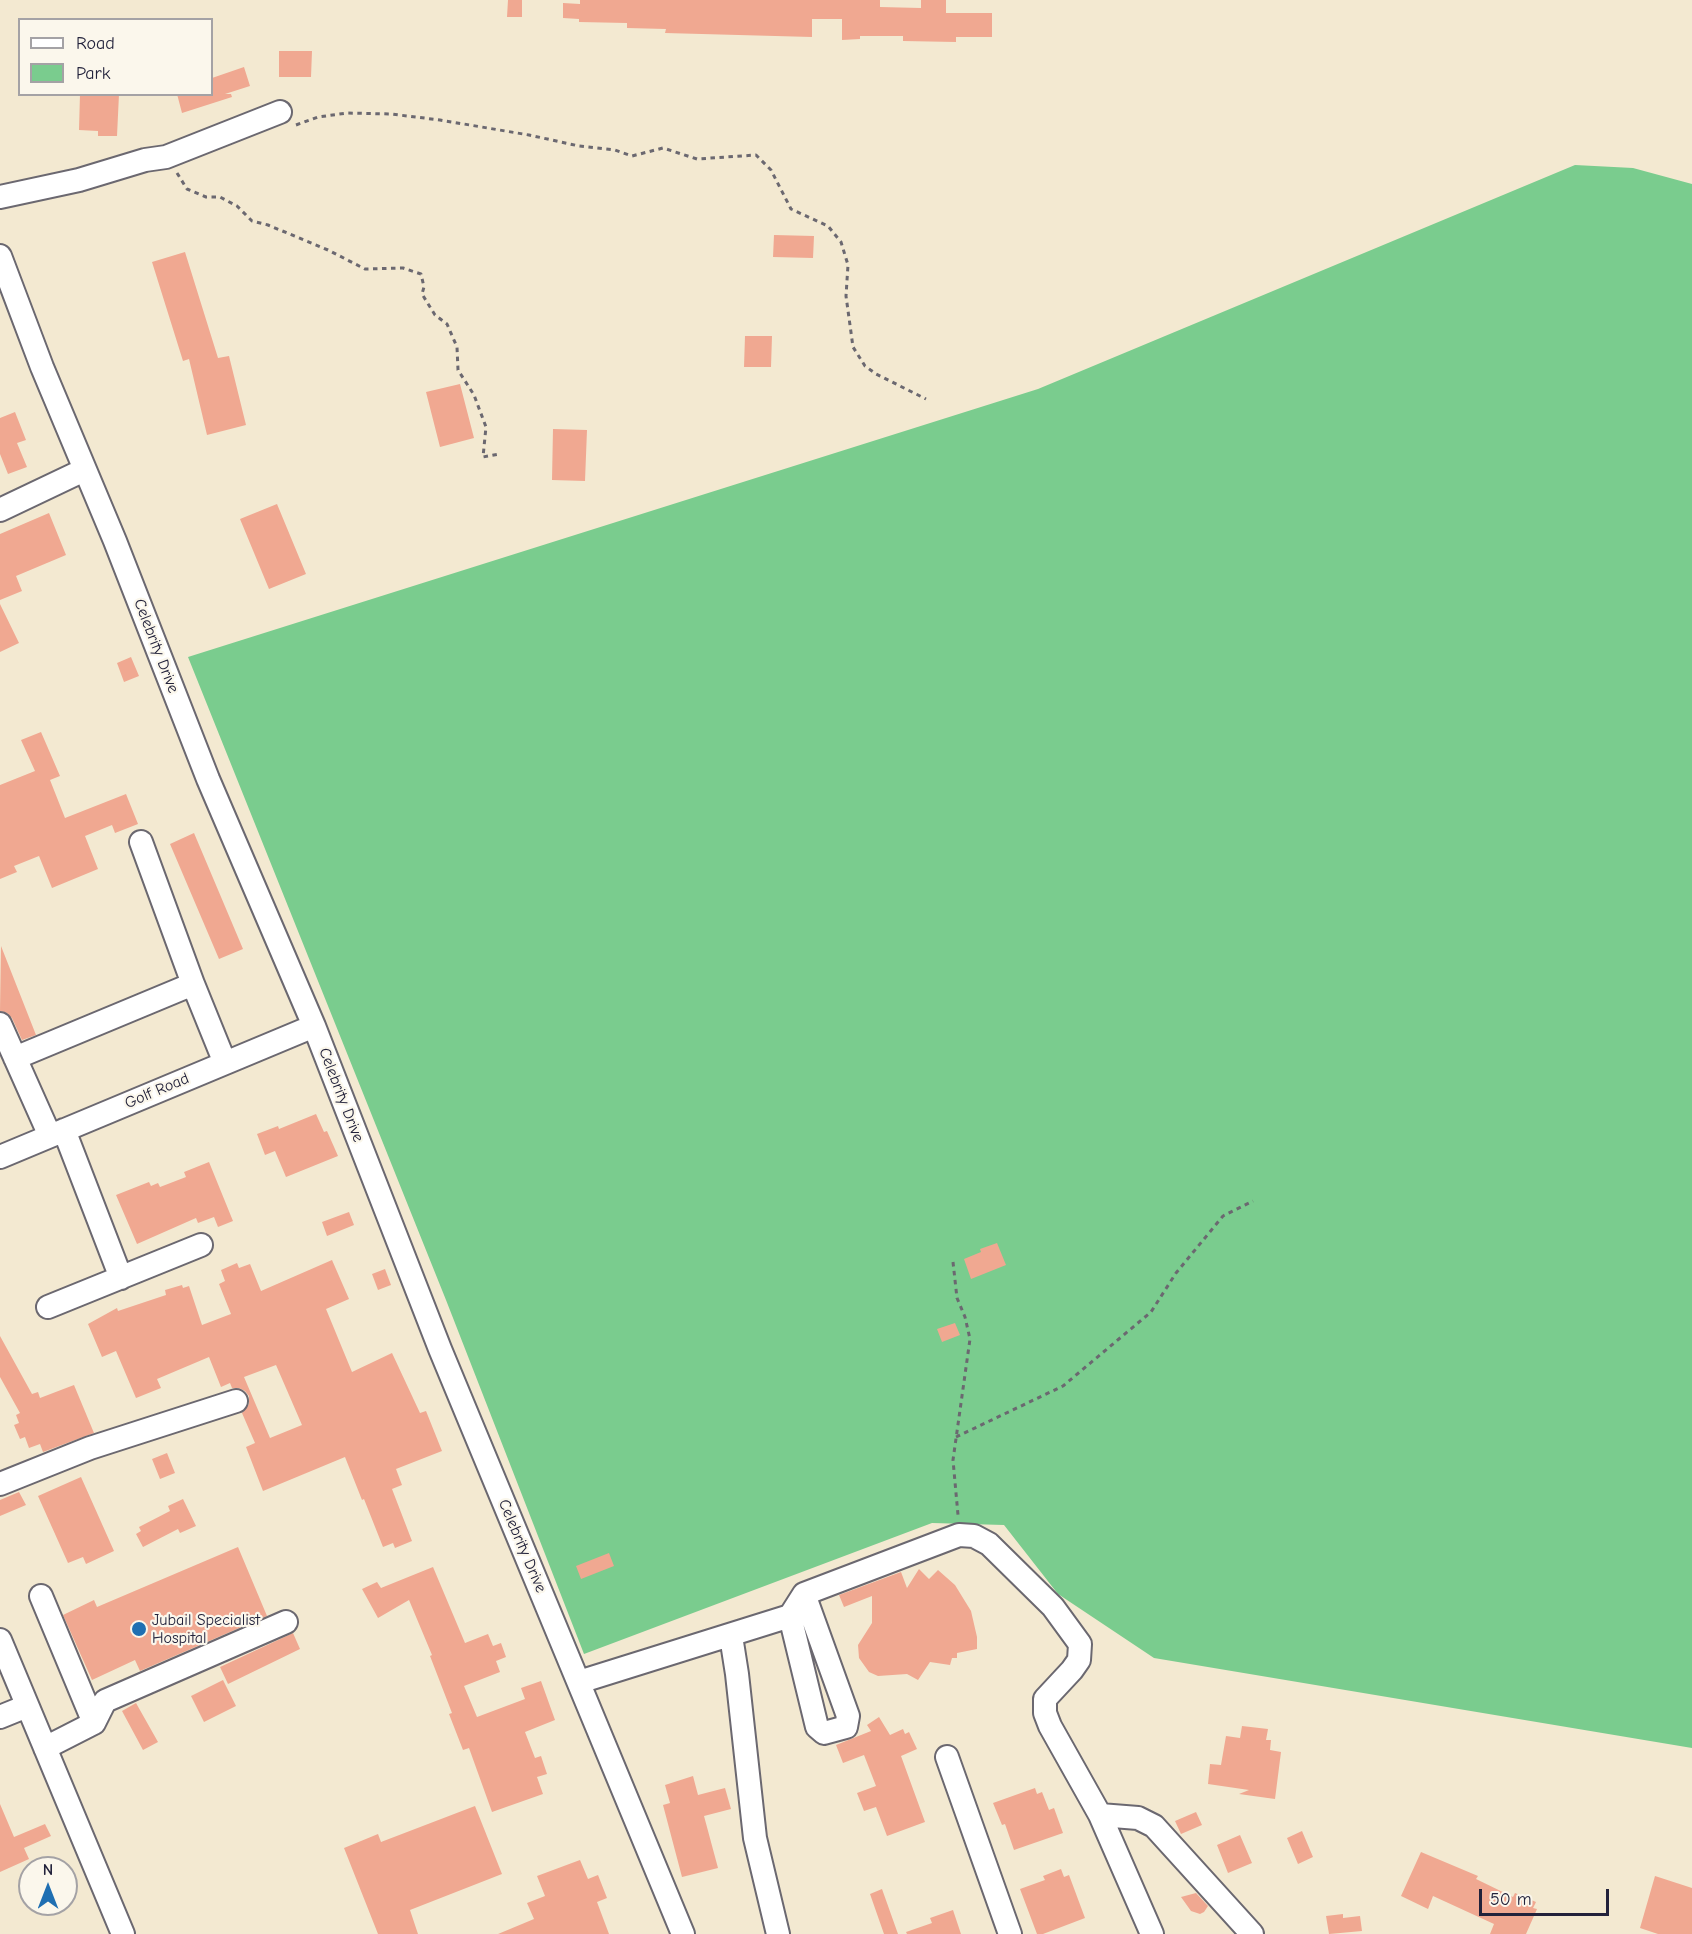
<!DOCTYPE html>
<html>
<head>
<meta charset="utf-8">
<style>
	body { margin:0 }
	#map { position:relative; width:1692px; height:1934px; overflow:hidden; background:#f3e9d1; font-family:"Comic Neue",sans-serif }
	canvas { display:block }
	.legend { position:absolute; left:18px; top:18px; width:195px; height:78px; box-sizing:border-box; background:#fbf7ec; border:2px solid #a4a2a5; margin:0; padding:8px 10px; list-style:none; font-size:18px; color:#22223b }
	.legend li { display:flex; align-items:center; gap:12px; height:30px }
	.legend b { width:30px; border:2px solid #a4a2a5 }
	.north { position:absolute; left:18px; top:1856px; width:60px; height:60px; box-sizing:border-box; background:#fbf7ec; border:2px solid #a4a2a5; border-radius:50%; rotate:0deg; font-size:16px; font-weight:700; line-height:24px; text-align:center; color:#22223b }
	.north::after { content:''; display:block; margin:auto; width:21px; height:27px; background:#1f6fb2; clip-path:polygon(50% 0,100% 100%,50% 72%,0 100%) }
	.scale { position:absolute; left:1479px; top:1889px; width:130px; height:27px; box-sizing:border-box; border:3px solid #22223b; border-top:0; padding-left:8px; font-size:18px; line-height:21px; white-space:nowrap; color:#22223b; -webkit-text-stroke:4px #fbf7ec; paint-order:stroke }
</style>
</head>
<body>
<div id="map">
<canvas width="1692" height="1934"></canvas>
<ul class="legend">
<li><b style="height:8px;background:#fff"></b>Road</li>
<li><b style="height:16px;background:#7acc8e"></b>Park</li>
</ul>
<div class="north">N</div>
<div class="scale">50 m</div>
</div>
<script>
const context = document.querySelector('canvas').getContext('2d');
context.lineJoin = 'round';
function paint(path, color) { context.fillStyle = color; context.fill(path, 'evenodd'); }
const poly = rows => new Path2D(rows.map(r => 'M' + r).join(''));
function strokePath(path, color, width, dash) { context.strokeStyle = color; context.lineWidth = width; context.lineCap = dash ? 'butt' : 'round'; context.setLineDash(dash || []); context.stroke(path); }
function drawText(font, color, halo, rows, align = 'center') {
  context.font = font + ' "Comic Neue",sans-serif'; context.lineWidth = 4.5; context.setLineDash([]); context.textBaseline = 'middle'; context.strokeStyle = halo; context.fillStyle = color; for (const [text, x, y, turn = 0] of rows) {
    context.save(); context.translate(x, y); context.rotate((+turn || 0) * Math.PI / 180); context.textAlign = isNaN(turn) ? turn : align; if (halo) context.strokeText(text, 0, 0); context.fillText(text, 0, 0); context.restore();
  }
}
const green = poly([
	[1575,165,1633,168,1692,184,1692,1748,1154,1658,1058,1594,1004,1525,932,1523,584,1654,446,1300,188,657,1038,389]
]);
const building = poly([
	[508,0,522,0,522,17,507,17],
	[580,0,880,0,880,7,921,8,921,0,946,0,946,13,992,13,992,37,956,37,956,42,903,41,903,36,860,36,860,39,842,40,842,19,812,19,812,37,665,33,666,29,627,28,627,23,579,22,579,19,563,18,563,3,580,4],
	[279,51,312,51,311,77,279,77],
	[244,67,250,86,225,94,231,94,232,97,182,113,177,94,212,94,212,78],
	[80,94,119,94,117,136,98,136,98,131,79,130],
	[774,235,814,236,813,258,773,257],
	[185,252,218,358,229,356,246,425,207,435,189,359,183,361,152,262],
	[745,336,772,336,771,367,744,367],
	[460,384,474,438,440,447,426,392],
	[15,412,26,440,17,443,27,467,8,474,0,454,0,418],
	[553,429,587,430,585,481,552,480],
	[277,504,306,574,269,589,240,519],
	[49,513,66,555,16,576,22,591,0,600,0,534],
	[0,604,19,643,0,652],
	[131,657,139,676,124,682,117,663],
	[41,732,60,776,50,780,65,818,126,794,138,824,115,833,112,825,85,836,98,869,52,888,39,856,14,866,17,872,0,879,0,785,35,771,21,740],
	[194,833,243,949,219,959,170,844],
	[1,946,36,1035,22,1040,12,1018,7,1013,0,1011],
	[316,1114,324,1132,327,1131,338,1156,286,1177,275,1151,265,1155,257,1134,278,1126,279,1129],
	[209,1162,233,1221,218,1227,214,1217,198,1223,196,1218,137,1244,116,1195,149,1182,151,1186,158,1183,160,1187,186,1177,184,1172],
	[349,1212,354,1225,327,1236,322,1222],
	[997,1243,1006,1265,971,1279,964,1259,981,1252,980,1249],
	[332,1260,349,1299,326,1309,352,1372,392,1353,420,1413,426,1411,442,1451,396,1469,402,1485,392,1489,412,1541,395,1548,393,1543,383,1547,364,1499,362,1500,345,1457,263,1491,246,1447,255,1443,242,1413,249,1404,249,1396,245,1391,239,1388,232,1388,230,1383,221,1387,209,1357,157,1379,161,1388,136,1398,116,1351,102,1357,88,1324,117,1308,118,1311,166,1295,165,1290,182,1285,183,1288,189,1286,202,1325,231,1314,219,1284,225,1281,221,1270,237,1263,239,1268,250,1264,261,1291],
	[276,1365,302,1425,270,1438,244,1377],
	[385,1269,391,1285,378,1290,372,1274],
	[955,1323,960,1335,942,1342,937,1329],
	[0,1336,32,1394,38,1392,40,1398,74,1385,94,1433,43,1452,40,1444,29,1448,25,1437,20,1439,14,1425,19,1423,16,1415,20,1413,0,1377],
	[167,1453,175,1473,160,1479,152,1459],
	[81,1477,114,1551,86,1564,83,1557,68,1563,38,1496],
	[19,1492,26,1505,0,1516,0,1500],
	[183,1499,196,1526,180,1533,178,1529,143,1547,136,1534,141,1531,139,1527,170,1511,168,1506],
	[238,1547,267,1616,140,1671,135,1660,92,1680,63,1615,94,1600,97,1607],
	[609,1553,614,1566,581,1579,576,1566],
	[433,1567,465,1643,488,1634,493,1646,501,1643,506,1657,496,1661,500,1672,464,1686,477,1717,525,1699,521,1688,541,1681,555,1720,525,1732,535,1758,541,1756,547,1774,537,1777,543,1794,492,1812,469,1748,463,1750,449,1714,452,1713,430,1656,432,1655,409,1600,378,1618,362,1589,377,1582,381,1588],
	[919,1569,929,1579,938,1570,955,1585,971,1611,977,1637,977,1649,957,1653,957,1658,952,1658,950,1665,930,1662,918,1680,907,1674,878,1676,869,1672,859,1658,858,1645,872,1623,872,1596,844,1607,839,1595,901,1572,907,1588],
	[293,1633,300,1649,228,1684,220,1667],
	[223,1680,236,1706,204,1722,191,1696],
	[136,1703,158,1742,143,1750,122,1711],
	[879,1717,890,1735,903,1729,905,1734,909,1732,917,1749,901,1756,925,1822,887,1836,876,1807,864,1811,857,1793,876,1786,864,1755,843,1763,836,1745,871,1731,867,1725],
	[1242,1726,1268,1729,1266,1740,1271,1740,1270,1750,1281,1752,1275,1799,1239,1794,1249,1790,1208,1784,1210,1764,1221,1765,1226,1736,1240,1738],
	[693,1776,698,1795,725,1788,731,1809,704,1816,718,1868,682,1877,663,1805,670,1803,665,1785],
	[1035,1788,1037,1794,1042,1792,1049,1810,1054,1808,1063,1833,1014,1850,1005,1824,1002,1825,993,1803],
	[0,1804,14,1837,45,1824,51,1836,24,1848,29,1859,0,1872],
	[475,1806,502,1874,410,1910,418,1934,378,1934,344,1848,378,1834,381,1842],
	[1196,1812,1202,1825,1181,1834,1175,1821],
	[1302,1831,1313,1857,1298,1864,1287,1838],
	[1240,1835,1252,1863,1228,1873,1217,1845],
	[1421,1852,1478,1876,1476,1879,1513,1897,1515,1893,1536,1902,1533,1908,1537,1909,1526,1934,1490,1934,1494,1924,1433,1896,1428,1909,1401,1896],
	[580,1860,588,1879,598,1875,607,1898,597,1902,609,1934,498,1934,534,1919,527,1903,545,1896,537,1876],
	[1061,1869,1064,1877,1069,1875,1085,1918,1043,1934,1037,1934,1020,1889,1045,1880,1043,1876],
	[1655,1876,1692,1888,1692,1934,1658,1934,1640,1928],
	[882,1889,898,1934,884,1934,870,1894],
	[1196,1893,1208,1906,1204,1912,1200,1914,1191,1911,1181,1897],
	[953,1910,961,1934,907,1934,906,1932,932,1923,930,1918],
	[1343,1914,1343,1918,1360,1916,1362,1931,1329,1934,1326,1916]
]);
const path = poly([
	[296,125,318,117,347,113,391,114,440,120,529,135,579,146,615,150,632,156,663,148,697,159,756,155,771,170,791,209,828,226,841,242,848,265,846,296,853,347,865,366,876,374,926,399],
	[177,173,187,189,206,197,220,197,237,206,252,221,268,225,328,250,365,269,403,268,421,274,424,287,422,294,435,315,447,324,457,347,458,370,474,395,486,427,483,457,499,454],
	[953,1262,957,1298,965,1317,970,1339,953,1460,958,1515],
	[956,1437,1063,1386,1151,1312,1176,1273,1223,1216,1253,1201]
]);
const minor = poly([
	[0,197,79,180,145,160,166,157,280,112],
	[0,256,42,367,115,541,208,779,314,1026,440,1349,683,1934],
	[0,510,84,470],
	[193,984,225,1063],
	[0,1024,50,1136],
	[15,1058,193,984,141,842],
	[64,1130,121,1278],
	[0,1157,314,1026],
	[48,1307,201,1245],
	[0,1484,90,1448,236,1401],
	[41,1596,94,1723],
	[790,1616,817,1727,824,1733,846,1727,848,1716,804,1594],
	[731,1636,737,1674,755,1838,778,1934],
	[0,1640,123,1934],
	[579,1682,790,1616,804,1594,959,1535,974,1536,989,1544,1053,1607,1080,1644,1079,1660,1072,1670,1045,1699,1045,1713,1050,1726,1100,1815,1152,1934],
	[0,1717,27,1706],
	[45,1748,94,1723,105,1701,286,1622],
	[947,1757,1010,1934],
	[1100,1815,1138,1818,1154,1826,1252,1934]
]);
const markers = [
	[139,1629,8,"#1f6fb2"]
];
const streetNames = [
	["Celebrity Drive",156,646,69],
	["Golf Road",157,1091,-23],
	["Celebrity Drive",341,1095,69],
	["Celebrity Drive",522,1546,67]
];
const poiNames = [
	["Jubail Specialist",152,1620],
	["Hospital",152,1638]
];
paint(green, '#7acc8e');
paint(building, '#f0a891');
strokePath(minor, '#6b6870', 26);
strokePath(path, '#6b6870', 3, [4.5, 4.5]);
strokePath(minor, '#fff', 22);
for (const [x, y, r, color] of markers) { const dot = new Path2D(); dot.arc(x, y, r, 0, 2 * Math.PI); context.fillStyle = color; context.fill(dot); strokePath(dot, '#fbf7ec', 2); }
drawText('16px', '#22223b', '#fbf7ec', streetNames);
drawText('16px', '#22223b', '#fbf7ec', poiNames, 'left');
</script>
</body>
</html>
